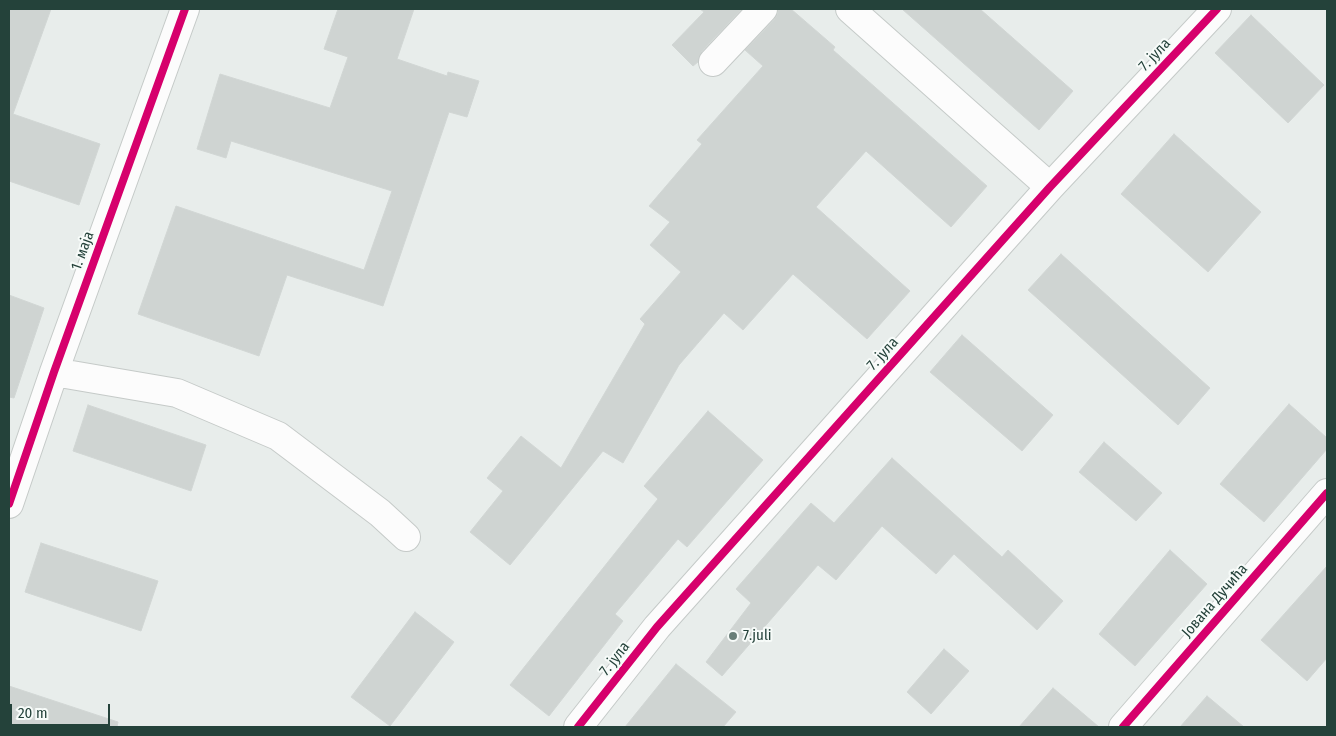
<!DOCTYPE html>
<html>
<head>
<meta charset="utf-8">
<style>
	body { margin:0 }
	#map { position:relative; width:1336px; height:736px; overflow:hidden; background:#e8edeb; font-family:"Fira Sans Condensed",sans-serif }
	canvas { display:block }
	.frame { position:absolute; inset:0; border:10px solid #24423a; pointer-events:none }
	.scale { position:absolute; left:10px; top:704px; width:100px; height:22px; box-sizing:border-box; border:2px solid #24423a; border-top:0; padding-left:6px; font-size:15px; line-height:18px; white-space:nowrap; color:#24423a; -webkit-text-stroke:4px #f7fbf9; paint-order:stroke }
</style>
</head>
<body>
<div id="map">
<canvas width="1336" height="736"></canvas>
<div class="frame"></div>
<div class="scale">20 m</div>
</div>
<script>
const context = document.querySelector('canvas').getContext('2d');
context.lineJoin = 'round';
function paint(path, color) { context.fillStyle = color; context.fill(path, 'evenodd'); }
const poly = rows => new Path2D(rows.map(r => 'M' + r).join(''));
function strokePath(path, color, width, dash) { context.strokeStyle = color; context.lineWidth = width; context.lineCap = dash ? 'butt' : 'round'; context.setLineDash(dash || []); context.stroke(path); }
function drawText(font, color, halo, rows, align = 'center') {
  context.font = font + ' "Fira Sans Condensed",sans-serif'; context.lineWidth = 4; context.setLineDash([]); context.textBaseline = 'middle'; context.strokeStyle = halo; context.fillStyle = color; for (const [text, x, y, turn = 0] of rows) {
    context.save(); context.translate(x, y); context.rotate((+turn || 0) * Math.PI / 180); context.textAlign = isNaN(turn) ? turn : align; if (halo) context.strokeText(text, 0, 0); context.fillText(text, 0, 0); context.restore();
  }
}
const building = poly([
	[9,9,51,9,13,114,100,144,79,205,9,181,9,9],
	[338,9,414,9,397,59,447,76,448,72,479,81,467,117,449,112,383,306,287,275,259,356,138,314,176,206,364,270,392,191,231,141,226,158,197,149,220,74,330,108,348,57,324,49,338,9],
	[700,9,742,9,702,51,698,62,693,66,672,45,704,12,700,9],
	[778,9,791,9,835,47,833,50,987,186,951,227,866,151,816,207,910,291,867,339,793,274,743,330,724,313,679,365,623,463,603,451,510,565,470,532,503,491,487,478,521,436,561,468,645,324,640,319,681,272,650,245,670,222,649,206,702,144,697,140,763,66,745,50,774,20,778,13,778,9],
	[902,9,980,9,1073,91,1039,130,902,9],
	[1251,15,1324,85,1288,123,1215,53,1251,15],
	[1174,134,1261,212,1208,272,1121,194,1174,134],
	[1061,254,1210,388,1178,425,1028,290,1061,254],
	[9,295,44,308,14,398,9,397,9,295],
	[962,335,1053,415,1022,451,930,372,962,335],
	[1289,404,1327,438,1327,449,1264,522,1220,484,1289,404],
	[88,405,206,445,191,491,73,451,88,405],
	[708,411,763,460,687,547,678,539,615,614,623,621,549,716,510,685,658,499,644,486,708,411],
	[1104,442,1162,493,1136,521,1079,472,1104,442],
	[892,458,1002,557,1008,550,1063,601,1037,630,954,554,936,574,882,526,836,580,818,565,722,676,706,662,751,603,736,589,811,503,834,523,892,458],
	[41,543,158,581,141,631,25,592,41,543],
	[1170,550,1207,584,1135,666,1099,634,1170,550],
	[1327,566,1327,658,1307,681,1261,640,1327,566],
	[415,612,454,642,390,726,351,697,415,612],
	[944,649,969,671,931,714,907,692,944,649],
	[676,664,736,712,723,727,625,727,676,664],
	[9,686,118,722,117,727,9,727,9,686],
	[1053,688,1099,727,1019,727,1053,688],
	[1207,696,1244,727,1180,727,1207,696]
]);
const minor = poly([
	[850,9,1050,187],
	[713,62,763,9],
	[54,372,177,393,278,436,380,513,406,537],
	[9,504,54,372,185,9],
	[578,727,657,627,1050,187,1217,9],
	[1123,727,1327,493]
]);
const cycleway = poly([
	[9,504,54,372,185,9],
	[578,727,657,627,1050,187,1217,9],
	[1123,727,1327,493]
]);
const markers = [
	[733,636,5,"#697e78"]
];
const streetNames = [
	["7. јула",1155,55,-47],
	["1. маја",83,251,-70],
	["7. јула",883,354,-48],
	["Јована Дучића",1215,601,-49],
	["7. јула",615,659,-52]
];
const poiNames = [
	["7.juli",743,636]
];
paint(building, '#cfd4d2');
strokePath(building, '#d1d6d4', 1);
strokePath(minor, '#c5cac8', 30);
strokePath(minor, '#fcfcfc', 28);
strokePath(cycleway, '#d6006c', 8);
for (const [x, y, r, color] of markers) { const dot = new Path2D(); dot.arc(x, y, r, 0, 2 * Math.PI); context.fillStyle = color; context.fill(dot); strokePath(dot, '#f7fbf9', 2); }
drawText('15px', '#24423a', '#f7fbf9', streetNames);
drawText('15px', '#24423a', '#f7fbf9', poiNames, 'left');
</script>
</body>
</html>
